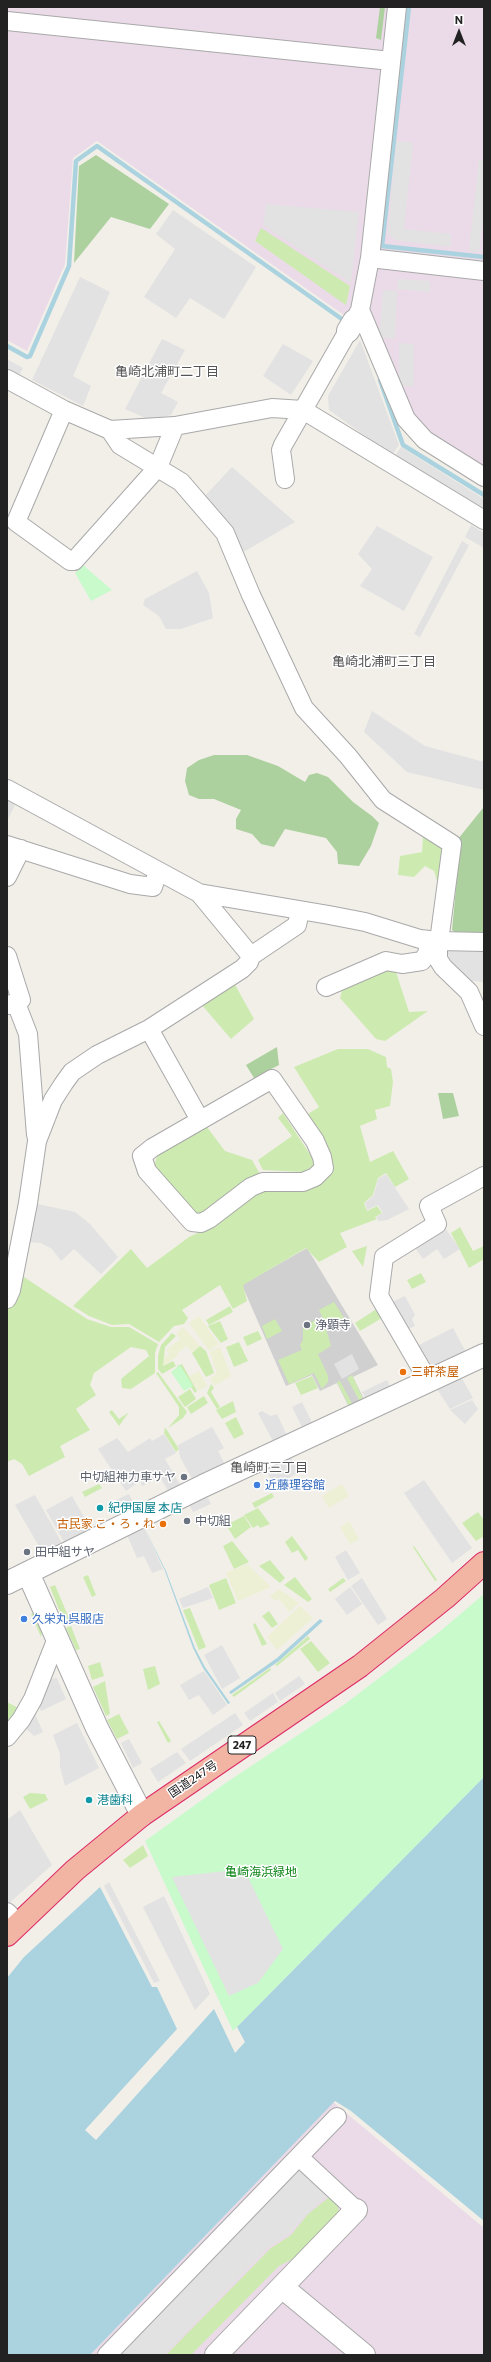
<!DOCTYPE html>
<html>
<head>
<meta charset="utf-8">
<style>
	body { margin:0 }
	#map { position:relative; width:491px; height:2362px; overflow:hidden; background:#f2efe9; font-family:Commissioner,sans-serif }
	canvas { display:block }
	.frame { position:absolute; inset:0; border:8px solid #222; pointer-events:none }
	.north { position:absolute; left:439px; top:12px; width:40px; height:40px; -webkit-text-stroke:3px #fff; paint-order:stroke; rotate:0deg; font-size:11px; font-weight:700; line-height:16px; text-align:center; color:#222 }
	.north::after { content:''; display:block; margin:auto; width:14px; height:18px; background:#222; clip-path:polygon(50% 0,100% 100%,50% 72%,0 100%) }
</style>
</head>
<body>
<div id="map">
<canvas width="491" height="2362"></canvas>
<div class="frame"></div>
<div class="north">N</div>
</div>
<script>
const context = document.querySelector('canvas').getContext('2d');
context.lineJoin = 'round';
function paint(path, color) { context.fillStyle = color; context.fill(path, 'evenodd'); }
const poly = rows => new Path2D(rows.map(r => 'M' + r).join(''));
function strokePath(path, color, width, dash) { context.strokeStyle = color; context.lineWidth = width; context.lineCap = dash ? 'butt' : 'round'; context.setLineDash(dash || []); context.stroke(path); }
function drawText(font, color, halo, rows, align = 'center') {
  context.font = font + ' Commissioner,"Noto Sans JP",sans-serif'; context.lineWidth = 3; context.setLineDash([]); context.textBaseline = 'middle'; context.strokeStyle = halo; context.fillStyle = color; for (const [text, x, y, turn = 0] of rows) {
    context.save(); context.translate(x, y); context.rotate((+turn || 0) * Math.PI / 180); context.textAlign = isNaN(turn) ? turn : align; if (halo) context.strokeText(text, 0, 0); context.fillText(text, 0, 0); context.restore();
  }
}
const industrial = poly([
	[7,7,484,7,484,483,405,433,365,330,97,141,73,158,65,264,27,351,7,340],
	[333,2102,484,2228,484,2355,90,2355]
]);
const religious = poly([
	[307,1248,378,1365,353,1377,365,1401,350,1409,337,1383,320,1391,312,1375,286,1386,242,1285]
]);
const farmland = poly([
	[199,1316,219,1344,209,1351,189,1323],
	[183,1327,200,1346,192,1352,186,1346,177,1354,178,1356,163,1366,164,1358,169,1354,166,1350,180,1339,185,1345,176,1334],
	[220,1347,231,1376,214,1386,210,1378,217,1374,210,1352],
	[199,1371,207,1386,198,1391,189,1376],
	[342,1484,349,1496,329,1508,322,1496],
	[349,1521,359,1539,350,1544,340,1527],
	[247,1564,271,1587,238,1601,226,1573],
	[279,1589,299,1603,289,1612,279,1599,275,1601,270,1596],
	[300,1606,313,1618,277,1650,267,1637]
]);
const grass = poly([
	[261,228,350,286,346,305,255,241],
	[423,836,447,844,438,884,434,871,425,866,414,877,398,875,400,856,422,852],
	[387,970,396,972,409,1012,428,1011,385,1041,376,1039,340,998,343,987],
	[233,981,254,1019,231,1039,201,1004],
	[338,1049,368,1049,386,1057,387,1067,391,1069,393,1082,390,1106,375,1110,377,1119,360,1126,370,1162,393,1151,409,1179,395,1187,386,1173,378,1178,373,1195,364,1203,367,1211,377,1206,382,1213,375,1217,377,1219,340,1233,347,1247,319,1262,306,1248,243,1285,247,1301,233,1309,220,1285,182,1310,188,1318,184,1324,174,1326,159,1342,129,1324,112,1325,89,1316,73,1306,131,1249,147,1268,189,1237,202,1231,256,1194,274,1188,308,1189,320,1184,333,1168,330,1152,308,1114,319,1107,294,1067],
	[283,1113,313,1159,314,1165,304,1172,263,1170,258,1160,292,1136,278,1118],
	[207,1127,225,1151,252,1160,260,1174,243,1182,201,1216,195,1215,154,1167,157,1156],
	[460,1227,473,1251,484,1246,484,1259,469,1268,451,1233],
	[367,1246,363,1267,352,1251],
	[421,1273,426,1282,412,1289,407,1280],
	[21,1275,87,1319,111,1327,129,1327,158,1344,155,1353,155,1373,131,1389,122,1388,121,1379,149,1356,146,1350,131,1347,94,1373,90,1385,96,1395,76,1409,90,1430,60,1446,65,1457,29,1476,22,1464,14,1459,7,1462,7,1306],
	[334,1302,344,1318,328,1329,319,1310],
	[230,1306,233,1312,209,1325,206,1320],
	[381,1306,387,1315,360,1331,355,1323],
	[275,1319,282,1331,267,1339,262,1326],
	[315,1320,321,1323,327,1332,331,1346,318,1354,328,1376,328,1382,322,1389,314,1373,289,1384,278,1360,302,1350,300,1345,303,1340,303,1327],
	[220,1321,228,1339,221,1343,208,1326],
	[258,1331,262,1339,247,1346,243,1337],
	[172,1333,176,1336,165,1347,163,1366,173,1361,176,1366,162,1374,158,1369,158,1356,161,1345],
	[239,1342,248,1361,234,1367,226,1347],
	[200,1346,206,1351,214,1373,206,1377,192,1353],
	[182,1364,197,1391,195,1393,177,1366],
	[158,1372,187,1412,183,1418,168,1428,179,1415,179,1407,156,1373],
	[352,1375,364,1401,359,1400,347,1378],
	[312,1376,318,1388,301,1395,295,1383],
	[340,1381,354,1407,350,1408,337,1382],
	[211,1384,214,1388,211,1392,220,1407,217,1409,207,1393],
	[190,1389,196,1399,185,1407,178,1397],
	[204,1396,208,1403,191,1414,187,1407],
	[233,1401,236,1412,222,1419,216,1410],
	[112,1410,119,1419,129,1412,119,1426,109,1412],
	[236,1417,244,1434,234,1439,225,1423],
	[165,1427,179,1449,176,1452,164,1433],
	[99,1484,102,1488,85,1497,82,1492],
	[272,1493,274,1497,255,1508,252,1503],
	[258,1508,270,1524,260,1528,258,1525,253,1528,244,1515],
	[478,1512,484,1520,484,1536,476,1541,462,1523],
	[244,1516,251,1527,235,1539,226,1525],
	[292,1536,308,1558,305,1561,298,1550,292,1553,285,1542],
	[232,1541,249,1562,234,1569,223,1546],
	[414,1546,437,1580,435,1581,413,1547],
	[270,1560,285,1578,280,1583,259,1566],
	[88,1575,96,1595,92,1597,83,1577],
	[295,1577,312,1599,308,1602,284,1585],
	[226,1578,236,1603,219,1610,209,1585],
	[343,1578,346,1581,330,1592,328,1589],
	[55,1585,71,1623,65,1625,50,1587],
	[190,1608,206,1647,199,1650,183,1610],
	[269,1611,278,1624,272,1628,262,1616],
	[35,1612,43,1628,41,1637,31,1614],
	[255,1623,267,1644,262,1646,253,1625],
	[71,1626,80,1649,76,1650,66,1628],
	[308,1636,310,1639,277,1666,275,1665],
	[311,1641,330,1663,318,1672,300,1649],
	[100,1662,104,1676,92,1680,88,1666],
	[155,1666,160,1684,148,1690,143,1669],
	[270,1668,271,1670,234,1697,232,1695],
	[105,1681,110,1714,106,1716,93,1687],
	[7,1702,20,1709,7,1727],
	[119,1714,129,1733,117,1739,107,1720],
	[159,1721,171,1741,168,1743,157,1722],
	[30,1793,45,1794,48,1800,30,1809,23,1797],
	[143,1845,148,1856,130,1868,123,1860],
	[328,2198,331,2198,337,2203,339,2212,304,2253,279,2266,191,2355,166,2355,271,2248,291,2235,308,2214]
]);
const forest = poly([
	[380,7,385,7,381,40,376,38],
	[96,155,169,204,150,229,111,217,74,263,79,166],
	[214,755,247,755,278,766,305,782,309,775,317,773,328,777,353,802,372,816,379,823,371,846,359,866,338,864,337,852,326,838,285,829,274,847,261,844,252,834,236,829,236,819,241,810,214,799,199,799,189,795,185,781,187,768,199,760],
	[483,808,484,938,461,937,452,930,459,856,458,839],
	[277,1047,279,1065,254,1078,246,1065],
	[453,1093,459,1116,443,1119,438,1093]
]);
const park = poly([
	[83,565,112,590,91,601,75,573],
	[180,1365,193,1386,184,1391,171,1372],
	[484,1594,484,1777,233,2031,145,1841,227,1782,345,1704,438,1633]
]);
const parking = poly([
	[396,141,413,143,404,229,451,234,451,247,395,240,388,233],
	[479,160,484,161,484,213,479,252,469,251],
	[266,204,359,212,351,283,263,225],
	[173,210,256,267,224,319,190,298,176,318,144,297,175,249,156,234],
	[80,277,110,292,73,376,91,386,83,406,32,380],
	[398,279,430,281,430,292,397,289],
	[383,290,397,291,395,339,379,337],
	[162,339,185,350,161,393,178,402,171,415,150,420,125,409],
	[360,340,399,445,392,455,329,410,328,396],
	[399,343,414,344,414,386,399,386],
	[283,344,313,361,291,395,263,376],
	[7,359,23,368,18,377,7,371],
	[401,447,484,499,484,511,395,456],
	[232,467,295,522,240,554,202,499],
	[471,525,484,533,484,548,465,537],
	[377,526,433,557,404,611,360,586,372,569,358,554],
	[462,541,469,545,420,637,414,634],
	[197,571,209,593,213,618,181,629,166,629,159,616,143,605,145,599],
	[372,711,425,746,484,762,484,790,407,772,364,732],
	[7,798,16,803,7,821],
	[447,951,484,952,484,982,463,980,451,963],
	[386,1174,409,1209,387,1220,379,1221,376,1217,383,1213,378,1205,367,1210,365,1203,374,1195,378,1179],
	[33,1203,75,1212,90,1224,118,1257,101,1274,74,1249,61,1261,52,1249,41,1243,27,1242],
	[442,1224,460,1249,444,1259,437,1249,423,1259,413,1245],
	[405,1296,415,1315,412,1319,415,1326,402,1332,388,1304],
	[453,1328,467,1354,429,1372,415,1347],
	[352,1354,359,1369,342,1379,334,1364],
	[460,1375,473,1398,450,1409,435,1386],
	[387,1380,391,1388,367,1401,362,1392],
	[472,1400,478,1409,465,1424,450,1410],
	[302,1402,314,1427,304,1431,292,1407],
	[262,1411,271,1416,277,1414,288,1438,275,1445,258,1413],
	[212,1427,224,1448,218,1451,227,1468,195,1484,180,1457,178,1445],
	[164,1434,176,1453,165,1459,182,1488,168,1491,160,1477,142,1486,140,1481,126,1491,98,1449,117,1438,128,1452,150,1438,152,1441],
	[291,1457,299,1472,275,1486,266,1470],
	[424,1480,472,1548,452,1563,404,1493],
	[129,1494,136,1508,123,1515,116,1500],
	[35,1495,63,1545,44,1555,15,1505],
	[72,1496,92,1531,65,1544,46,1510],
	[207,1496,211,1504,193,1512,189,1504],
	[144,1527,163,1569,152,1573,144,1556,137,1558,127,1535],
	[346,1550,360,1573,348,1580,335,1557],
	[362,1578,387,1619,378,1625,351,1586],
	[208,1587,213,1598,183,1608,179,1599],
	[350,1587,362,1604,347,1615,335,1599],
	[222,1645,240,1678,222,1689,204,1655],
	[204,1671,227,1705,213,1715,199,1695,189,1700,180,1685],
	[299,1676,305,1684,280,1701,275,1693],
	[57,1678,66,1699,41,1711,37,1702,47,1680],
	[273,1693,278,1702,250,1721,244,1713],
	[32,1707,43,1732,34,1736,22,1725],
	[235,1713,243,1725,190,1761,181,1749],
	[77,1723,99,1768,65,1786,60,1767,60,1754,53,1735],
	[129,1739,142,1763,133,1768,121,1743],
	[177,1752,186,1763,158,1782,150,1769],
	[20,1810,52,1865,7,1905,7,1820],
	[244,1869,283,1949,258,1983,229,1996,172,1877],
	[109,1882,160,1981,154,1983,104,1886],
	[164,1896,210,1994,195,2010,143,1907],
	[299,2169,327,2196,307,2214,290,2233,269,2247,164,2355,116,2355]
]);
const water = poly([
	[144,1527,166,1571,195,1648,205,1667,230,1703,228,1704,203,1668,193,1648,165,1571],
	[320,1619,323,1621,279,1661,231,1694,229,1692,277,1658],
	[484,1777,484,2221,351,2111,335,2101,90,2355,7,2355,7,1978,24,1957,100,1887,152,1987,157,1987,177,2029,85,2130,96,2140,214,2009,235,2053,245,2042,237,2027]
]);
const stream = poly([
	[409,7,382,246,484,257],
	[7,346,27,357,30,356,69,266,76,161,97,146,346,322],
	[380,380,403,445,484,495]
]);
const minor = poly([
	[7,21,391,61],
	[370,258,484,271],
	[360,310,406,419,425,440,484,477],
	[354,321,360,310,370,258,397,7],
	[7,379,64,410,110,430,175,426,272,408,303,410,484,520],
	[64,410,16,522,70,561,74,561,158,467,175,426],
	[110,430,120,445,181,482,225,533,251,595,304,708,348,756,383,800,452,844,438,949,438,959,443,967,469,992,484,1026],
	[285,479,281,450,283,445,348,331],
	[7,789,199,893,329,915,365,922,420,939,440,941,484,942],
	[7,845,130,884,153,887,158,871],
	[7,877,21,849],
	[199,893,251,956],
	[7,956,21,1000,9,1005],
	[326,987,386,961,402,964,422,961,427,954,430,940],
	[16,1003,28,1034,36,1135],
	[149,1029,200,1120],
	[272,1079,315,1141,322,1157,324,1168,315,1177,303,1182,263,1182,251,1187,209,1219,201,1223,192,1222,147,1171,142,1156,152,1148,272,1079],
	[7,1299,11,1290,28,1203,37,1141,53,1100,64,1083,72,1072,97,1055,149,1029,242,969,249,962,251,956,297,925,300,911],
	[429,1382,379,1296,384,1257,437,1224,429,1206,484,1176],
	[7,1737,21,1720,33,1699,57,1638],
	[7,1912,18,1923],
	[299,2157,356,2210],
	[107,2355,337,2117]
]);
const tertiary = poly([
	[348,331,354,321],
	[28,1573,97,1728,142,1815],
	[7,1583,203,1486,484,1355],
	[282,2287,364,2355],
	[216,2355,356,2210]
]);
const trunk = poly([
	[7,1935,75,1870,142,1815,360,1666,445,1598,484,1563]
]);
const markers = [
	[307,1325,4,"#6b7280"],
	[403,1372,4,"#e8710a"],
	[184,1477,4,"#6b7280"],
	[257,1485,4,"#3f7fe0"],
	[100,1508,4,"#0f9aa8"],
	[187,1521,4,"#6b7280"],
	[163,1524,4,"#e8710a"],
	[27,1552,4,"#6b7280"],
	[24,1619,4,"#3f7fe0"],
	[89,1800,4,"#0f9aa8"]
];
const shields = [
	[242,1745,28]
];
const shieldNames = [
	["247",242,1745]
];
const worshipNames = [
	["浄顕寺",315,1325],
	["中切組神力車サヤ",176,1477,"right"],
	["中切組",195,1521],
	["田中組サヤ",35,1552]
];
const foodNames = [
	["三軒茶屋",411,1372],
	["古民家 こ・ろ・れ",155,1524,"right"]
];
const shopNames = [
	["近藤理容館",265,1485],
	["久栄丸呉服店",32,1619]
];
const cultureNames = [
	["紀伊国屋 本店",108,1508],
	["港歯科",97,1800]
];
const streetNames = [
	["国道247号",193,1779,-34]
];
const parkNames = [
	["亀崎海浜緑地",261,1872]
];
const neighbourhoodNames = [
	["亀崎北浦町二丁目",167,372],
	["亀崎北浦町三丁目",384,662],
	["亀崎町三丁目",269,1468]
];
paint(industrial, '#ebdbe8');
paint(religious, '#d0d0d0');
paint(farmland, '#eef0d5');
paint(grass, '#cdebb0');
paint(forest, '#add19e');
paint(park, '#c8facc');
paint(parking, '#e2e2e2');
paint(water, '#aad3df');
strokePath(stream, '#aad3df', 4.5);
strokePath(minor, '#a9a9a9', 20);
strokePath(tertiary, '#a9a9a9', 24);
strokePath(trunk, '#dc2a67', 24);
strokePath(minor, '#fff', 18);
strokePath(tertiary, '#fff', 22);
strokePath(trunk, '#f2b4a3', 22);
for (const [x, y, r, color] of markers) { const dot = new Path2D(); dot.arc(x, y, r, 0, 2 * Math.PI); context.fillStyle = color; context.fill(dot); strokePath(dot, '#fff', 1.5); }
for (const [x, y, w] of shields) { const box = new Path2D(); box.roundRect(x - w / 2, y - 9, w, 18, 3); context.fillStyle = '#fff'; context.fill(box); strokePath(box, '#222', 1); }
drawText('bold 11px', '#222', null, shieldNames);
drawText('12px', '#5b616d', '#fff', worshipNames, 'left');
drawText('12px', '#c56008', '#fff', foodNames, 'left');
drawText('12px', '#366cbe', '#fff', shopNames, 'left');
drawText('12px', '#0d838f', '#fff', cultureNames, 'left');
drawText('12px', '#222', '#fff', streetNames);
drawText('12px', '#0c8416', '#fff', parkNames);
drawText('13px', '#555', '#fff', neighbourhoodNames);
</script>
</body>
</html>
